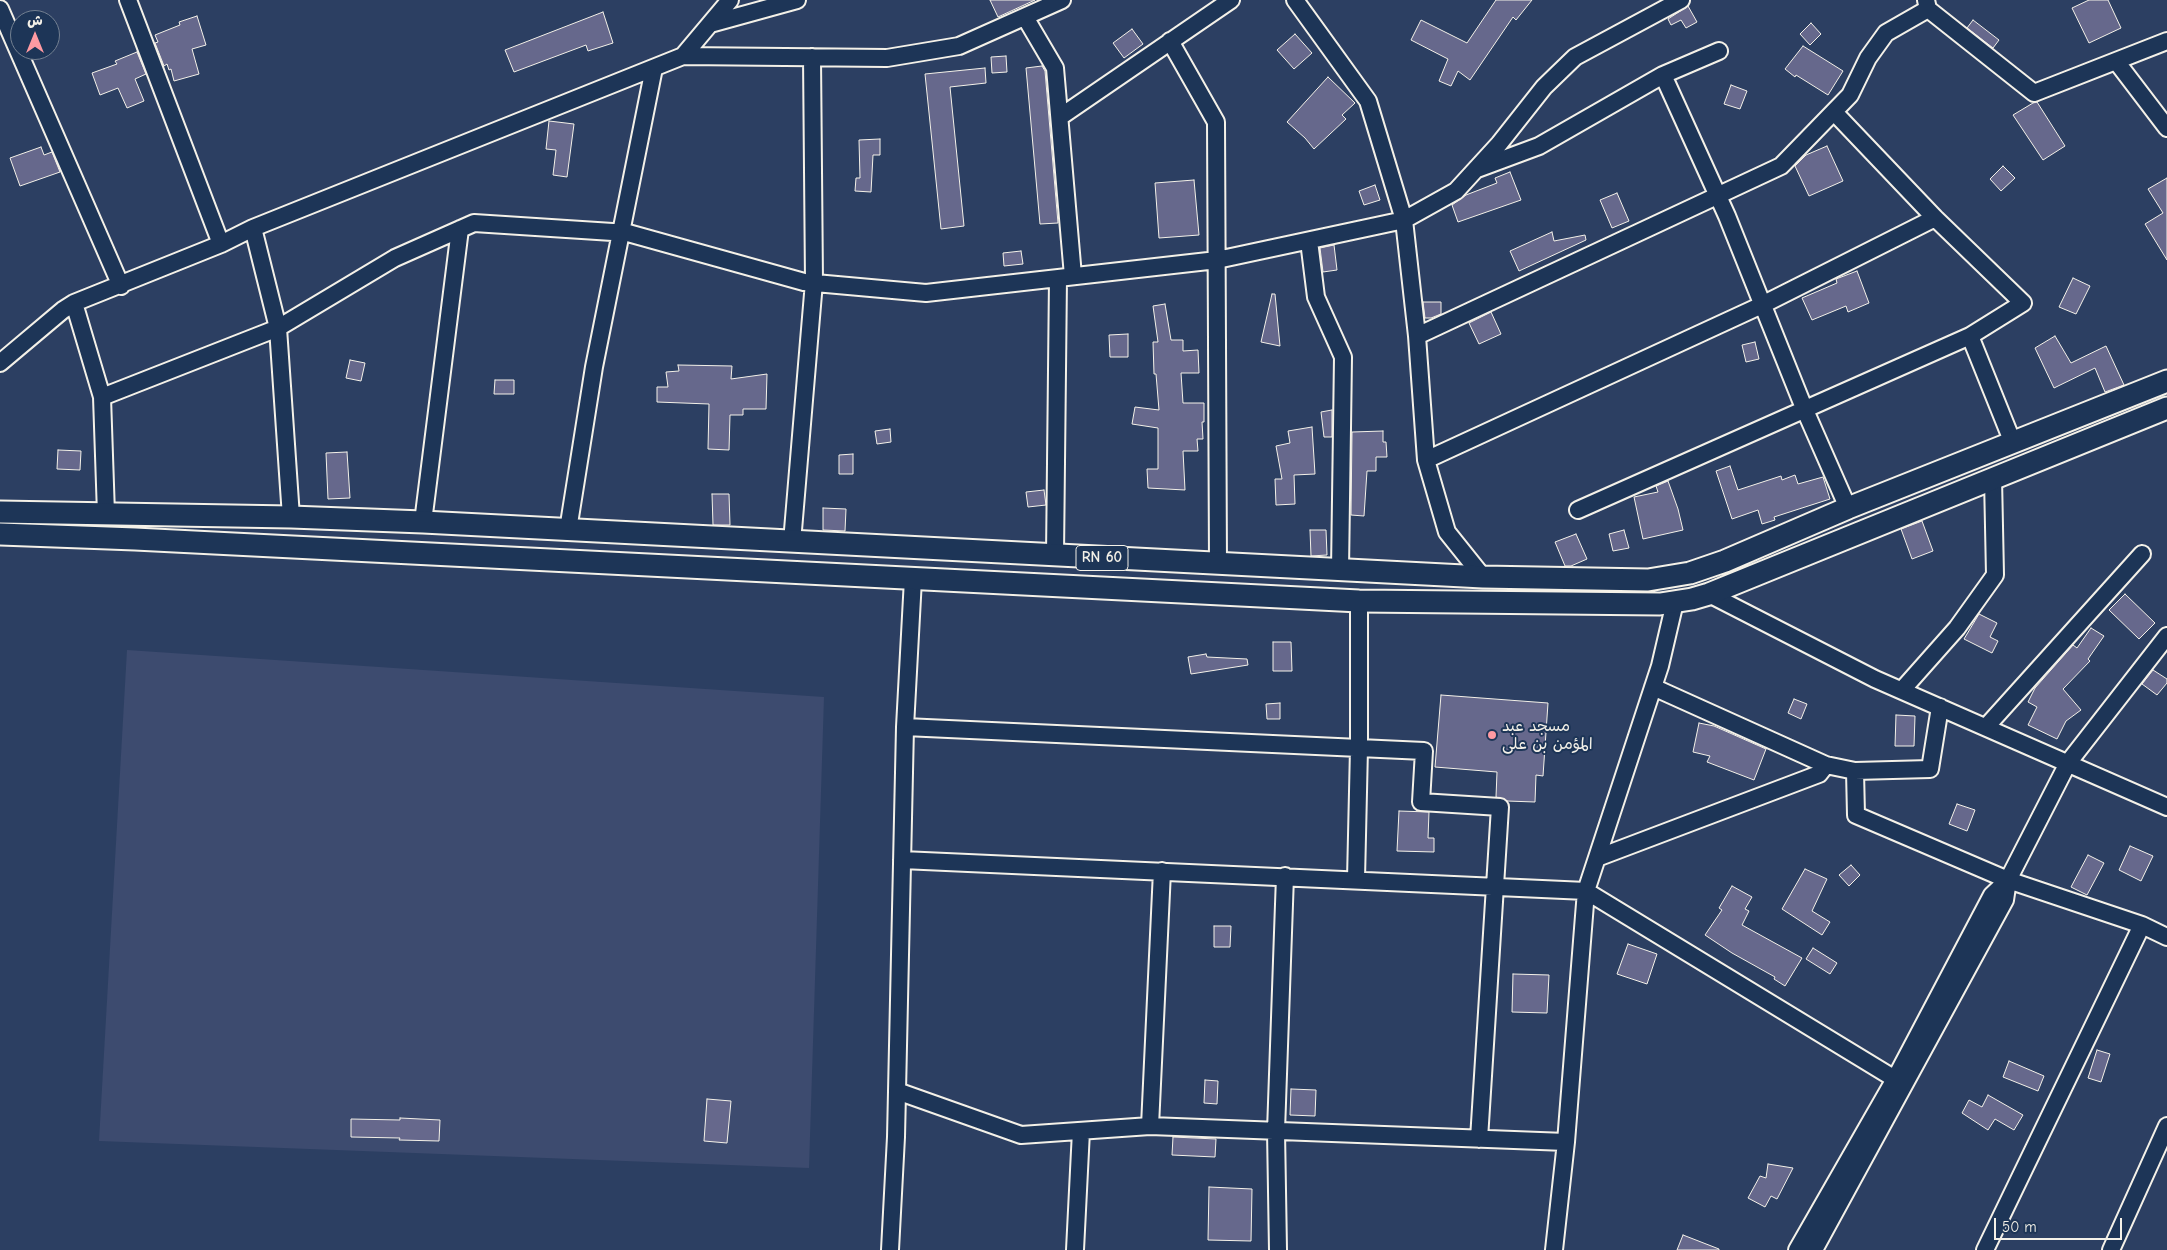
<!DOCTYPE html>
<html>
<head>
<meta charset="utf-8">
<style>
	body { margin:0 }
	#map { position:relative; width:2167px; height:1250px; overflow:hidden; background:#2c3f62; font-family:"Comic Neue","Playpen Sans Arabic",sans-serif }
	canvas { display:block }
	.north { position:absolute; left:10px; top:10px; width:50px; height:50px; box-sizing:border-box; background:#1d3557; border:1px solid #738091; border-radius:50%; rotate:0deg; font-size:14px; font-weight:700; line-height:20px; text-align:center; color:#f4f1e8 }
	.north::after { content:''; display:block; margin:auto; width:18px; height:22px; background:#ff9aa2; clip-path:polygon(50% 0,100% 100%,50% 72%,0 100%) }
	.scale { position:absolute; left:1994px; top:1218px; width:128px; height:22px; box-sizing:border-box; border:2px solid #f4f1e8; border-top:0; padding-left:6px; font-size:15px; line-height:18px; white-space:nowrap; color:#f4f1e8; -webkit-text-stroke:4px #1d3557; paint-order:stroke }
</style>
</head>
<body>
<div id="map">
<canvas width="2167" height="1250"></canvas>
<div class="north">ش</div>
<div class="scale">50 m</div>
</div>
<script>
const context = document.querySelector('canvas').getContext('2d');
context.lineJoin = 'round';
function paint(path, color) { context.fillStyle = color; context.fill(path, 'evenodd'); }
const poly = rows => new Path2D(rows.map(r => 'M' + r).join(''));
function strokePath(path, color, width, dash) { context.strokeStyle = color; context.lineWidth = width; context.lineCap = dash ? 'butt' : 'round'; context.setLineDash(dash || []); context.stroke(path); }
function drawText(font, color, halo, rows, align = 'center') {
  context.font = font + ' "Comic Neue","Playpen Sans Arabic",sans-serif'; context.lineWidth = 4; context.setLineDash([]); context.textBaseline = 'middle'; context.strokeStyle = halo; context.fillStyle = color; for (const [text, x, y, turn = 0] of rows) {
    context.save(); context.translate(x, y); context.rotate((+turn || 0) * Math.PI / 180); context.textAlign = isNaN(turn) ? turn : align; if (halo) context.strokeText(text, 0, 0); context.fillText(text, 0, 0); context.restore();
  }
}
const built = poly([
	[127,650,824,697,809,1168,99,1141]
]);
const building = poly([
	[990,0,1035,0,998,17,990,0],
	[1496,0,1532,0,1516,20,1513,17,1470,80,1458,71,1451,86,1439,81,1448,59,1411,40,1421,20,1467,43,1496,0],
	[2089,0,2108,0,2121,28,2089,43,2072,8,2089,0],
	[1688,6,1697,22,1686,28,1681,20,1671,25,1668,19,1688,6],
	[603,12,613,43,588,51,586,45,514,72,505,50,603,12],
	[197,16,206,45,192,49,199,74,174,81,171,69,169,70,167,64,164,66,155,43,158,42,155,35,180,25,179,22,197,16],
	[1973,20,1999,40,1993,48,1967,28,1973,20],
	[1811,23,1821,34,1810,45,1800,34,1811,23],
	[1132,29,1143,44,1124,58,1113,43,1132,29],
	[1295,34,1312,53,1294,69,1277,50,1295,34],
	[1803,46,1843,71,1828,95,1796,75,1795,77,1785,69,1803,46],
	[137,52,146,74,135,79,144,101,127,108,118,88,100,95,92,73,117,64,115,61,137,52],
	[1006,56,1007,72,992,73,991,57,1006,56],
	[1042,66,1045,71,1058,223,1040,224,1026,68,1042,66],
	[985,68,986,83,950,87,964,226,941,229,925,74,985,68],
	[1328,77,1355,103,1342,115,1346,119,1314,149,1305,138,1287,122,1328,77],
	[1731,85,1747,91,1740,109,1724,104,1731,85],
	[2037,102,2065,146,2043,160,2013,115,2033,103,2037,102],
	[549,121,574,124,567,177,553,175,556,150,546,149,549,121],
	[880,139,880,155,873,155,871,192,855,191,856,178,860,178,859,140,880,139],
	[1827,146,1843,181,1809,196,1795,166,1806,155,1827,146],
	[41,147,44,155,52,152,60,172,20,186,10,158,41,147],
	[2003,166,2015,178,2001,191,1990,179,2003,166],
	[1510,172,1521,200,1458,222,1452,205,1466,195,1497,183,1495,178,1510,172],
	[2167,178,2167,260,2145,224,2163,213,2148,189,2167,178],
	[1194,180,1199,235,1159,238,1155,183,1194,180],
	[1375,185,1380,200,1364,205,1359,191,1375,185],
	[1617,193,1629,221,1612,228,1600,200,1617,193],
	[1552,232,1554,241,1585,235,1586,240,1519,271,1510,251,1552,232],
	[1334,245,1337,270,1323,272,1320,248,1334,245],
	[1021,251,1023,264,1004,266,1003,253,1021,251],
	[1857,271,1869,303,1848,312,1846,306,1812,320,1802,298,1837,283,1836,279,1857,271],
	[2073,278,2090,286,2076,314,2059,307,2073,278],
	[1272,294,1275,294,1280,346,1261,342,1272,294],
	[1423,302,1441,302,1441,314,1431,318,1425,318,1423,302],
	[1165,304,1171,340,1183,340,1183,351,1198,350,1199,373,1181,373,1183,403,1204,403,1204,422,1202,422,1203,439,1197,439,1198,451,1183,451,1185,490,1148,488,1147,469,1158,469,1158,428,1132,424,1135,407,1159,410,1156,374,1154,374,1153,342,1158,342,1153,306,1165,304],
	[1491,312,1501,334,1479,344,1469,323,1491,312],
	[1128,334,1128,357,1110,357,1109,335,1128,334],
	[2055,336,2071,363,2106,346,2124,385,2105,392,2095,368,2054,388,2035,348,2055,336],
	[1755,342,1759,359,1746,362,1742,345,1755,342],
	[350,360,365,363,361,381,346,378,350,360],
	[678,365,732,366,731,379,767,374,766,409,743,409,743,415,730,415,729,450,708,449,709,404,657,402,657,387,668,387,666,372,679,371,678,365],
	[495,380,514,380,514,394,494,394,495,380],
	[1332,410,1332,437,1324,437,1321,412,1332,410],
	[1312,427,1315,474,1294,475,1295,504,1276,505,1275,479,1282,479,1276,446,1290,443,1288,431,1312,427],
	[890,429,891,442,877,444,875,431,890,429],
	[1383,431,1383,442,1386,442,1387,457,1376,457,1376,471,1367,471,1364,516,1351,515,1352,432,1383,431],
	[58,450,81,451,80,470,57,469,58,450],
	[347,452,350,498,328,499,326,453,347,452],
	[853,454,853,474,839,474,839,455,853,454],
	[1730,466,1738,490,1781,476,1782,480,1795,475,1798,484,1823,477,1830,499,1774,517,1775,520,1762,524,1758,510,1732,519,1716,471,1730,466],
	[1668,481,1678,509,1683,530,1643,539,1634,497,1658,492,1656,486,1668,481],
	[1044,490,1046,505,1028,507,1026,492,1044,490],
	[712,494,729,494,730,525,713,525,712,494],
	[823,508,846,509,845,531,823,530,823,508],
	[1922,521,1933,551,1912,559,1901,529,1922,521],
	[1310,530,1326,530,1327,555,1311,556,1310,530],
	[1624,530,1629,548,1613,551,1609,534,1624,530],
	[1576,534,1587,559,1571,566,1565,566,1555,542,1576,534],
	[2125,594,2155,623,2139,639,2109,610,2125,594],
	[1979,614,1997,623,1990,637,1998,641,1992,653,1964,639,1979,614],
	[2091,628,2104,636,2088,659,2090,661,2063,689,2081,710,2066,721,2057,739,2028,725,2037,707,2028,702,2035,688,2073,645,2077,648,2091,628],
	[1273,642,1291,642,1292,671,1273,671,1273,642],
	[1206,654,1207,657,1247,659,1248,665,1191,674,1188,657,1206,654],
	[2153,670,2167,679,2167,683,2157,695,2142,684,2153,670],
	[1441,695,1548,703,1543,776,1536,775,1535,802,1507,801,1496,797,1497,772,1435,767,1441,695],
	[1794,699,1807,704,1801,719,1788,713,1794,699],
	[1280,703,1280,719,1267,719,1266,704,1280,703],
	[1896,715,1915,716,1914,746,1895,746,1896,715],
	[1699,723,1714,726,1766,749,1754,780,1707,762,1710,756,1693,752,1699,723],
	[1957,804,1975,810,1967,831,1949,824,1957,804],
	[1399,811,1429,812,1428,838,1434,838,1434,852,1397,851,1399,811],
	[2130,846,2153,856,2141,881,2119,870,2130,846],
	[2088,855,2104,863,2087,895,2071,887,2088,855],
	[1851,865,1860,875,1849,886,1839,875,1851,865],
	[1805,869,1827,879,1812,911,1830,922,1822,935,1782,909,1805,869],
	[1732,886,1752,897,1745,909,1749,911,1742,925,1802,958,1785,986,1774,979,1775,977,1732,953,1705,935,1722,910,1719,908,1732,886],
	[1214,926,1231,926,1230,947,1214,947,1214,926],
	[1628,944,1657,954,1647,984,1617,974,1628,944],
	[1813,948,1837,963,1830,974,1806,959,1813,948],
	[1513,974,1549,975,1547,1013,1512,1012,1513,974],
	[2097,1050,2110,1054,2101,1082,2088,1078,2097,1050],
	[2009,1061,2044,1076,2038,1091,2003,1077,2009,1061],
	[1205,1080,1218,1081,1217,1104,1204,1103,1205,1080],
	[1291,1089,1316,1090,1315,1116,1290,1115,1291,1089],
	[1988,1095,2023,1115,2014,1130,1995,1119,1988,1130,1962,1113,1969,1100,1982,1107,1988,1095],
	[707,1099,731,1101,727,1143,704,1141,707,1099],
	[400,1118,440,1120,439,1141,399,1140,400,1138,351,1137,351,1119,400,1120,400,1118],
	[1173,1137,1216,1139,1215,1157,1172,1155,1173,1137],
	[1768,1164,1793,1168,1777,1199,1771,1196,1765,1207,1748,1198,1760,1176,1766,1178,1768,1164],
	[1209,1187,1252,1189,1251,1241,1208,1240,1209,1187],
	[1683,1235,1719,1249,1719,1250,1677,1250,1683,1235]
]);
const minor = poly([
	[128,0,221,244],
	[1295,0,1368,101,1404,220,1417,336,1426,460,1447,532,1483,577],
	[1926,0,1928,9,2034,93,2167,41],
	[0,9,121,286],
	[1025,17,1055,68,1073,276],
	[710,24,797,0],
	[1170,41,1216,122,1218,564],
	[683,56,887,58,959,46,1062,0],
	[2116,61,2167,128],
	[1663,75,1727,216,1804,408,1848,508],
	[1060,117,1231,0],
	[1477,169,1539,146,1663,75,1719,51],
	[253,228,278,328,291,517],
	[1309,241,1316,297,1343,357,1340,570],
	[74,303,102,397,106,514],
	[1417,336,1781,166,1850,95,1868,58,1886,33,1928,9],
	[1970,336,2013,443],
	[0,363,63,310,74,303,221,244,253,228,683,56,730,0],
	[102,397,278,328,395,258,474,223,628,233,804,282,926,293,1217,260,1404,220,1456,191,1499,144,1544,87,1575,57,1681,0],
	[1426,460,1762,305,1935,218],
	[1578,510,1970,336,2023,303,1935,218,1834,112],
	[423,522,460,229],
	[568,530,594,367,654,68],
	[792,542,814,282,812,57],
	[1055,555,1058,278],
	[1709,594,1875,679,2167,807],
	[1653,687,1826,765,1855,771],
	[1902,690,1957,628,1995,575,1993,478],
	[1940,707,1930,769,1855,771,1856,815,2008,880,2142,925],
	[905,727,1424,751,1421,802,1500,807,1479,1139],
	[1986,727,2142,554],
	[1597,858,1819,774,1826,765],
	[902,860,1586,891,1895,1079],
	[1356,879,1359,748,1359,601],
	[897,1091,1021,1135,1150,1126,1566,1142],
	[1150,1126,1162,871],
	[890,1250,896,1137,905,727,913,579],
	[1075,1250,1081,1131],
	[1278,1250,1276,1131,1285,876],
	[1554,1250,1566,1142,1586,891,1660,666,1675,602],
	[1797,1250,1895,1079,1992,895,2008,880],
	[1814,1250,2005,900,2008,880,2068,763,2167,636],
	[1985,1250,2142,925,2167,937],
	[2111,1250,2167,1126]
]);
const major = poly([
	[0,512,291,517,423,522,1483,577,1648,580,1690,573,1725,561,1848,508,2167,381],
	[0,534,135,539,1359,601,1660,604,1692,599,1709,594,2167,408]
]);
const markers = [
	[1492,735,5,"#ff9aa2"]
];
const shields = [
	[1102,558,52]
];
const shieldNames = [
	["RN 60",1102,558]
];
const poiNames = [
	["مسجد عبد",1502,726],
	["المؤمن بن على",1502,744]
];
paint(built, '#3d4b6f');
paint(building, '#66688c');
strokePath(building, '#f4f1e8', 1);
strokePath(minor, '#f4f1e8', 20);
strokePath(major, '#f4f1e8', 25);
strokePath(minor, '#1d3557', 16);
strokePath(major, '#1d3557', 21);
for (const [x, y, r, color] of markers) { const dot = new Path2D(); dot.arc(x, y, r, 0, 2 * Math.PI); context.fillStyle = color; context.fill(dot); strokePath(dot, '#1d3557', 2); }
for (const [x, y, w] of shields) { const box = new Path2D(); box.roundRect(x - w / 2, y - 12.5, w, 25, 4); context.fillStyle = '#1d3557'; context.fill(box); strokePath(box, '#f4f1e8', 1); }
drawText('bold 15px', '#f4f1e8', null, shieldNames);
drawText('16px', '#f4f1e8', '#1d3557', poiNames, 'left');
</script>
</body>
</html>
